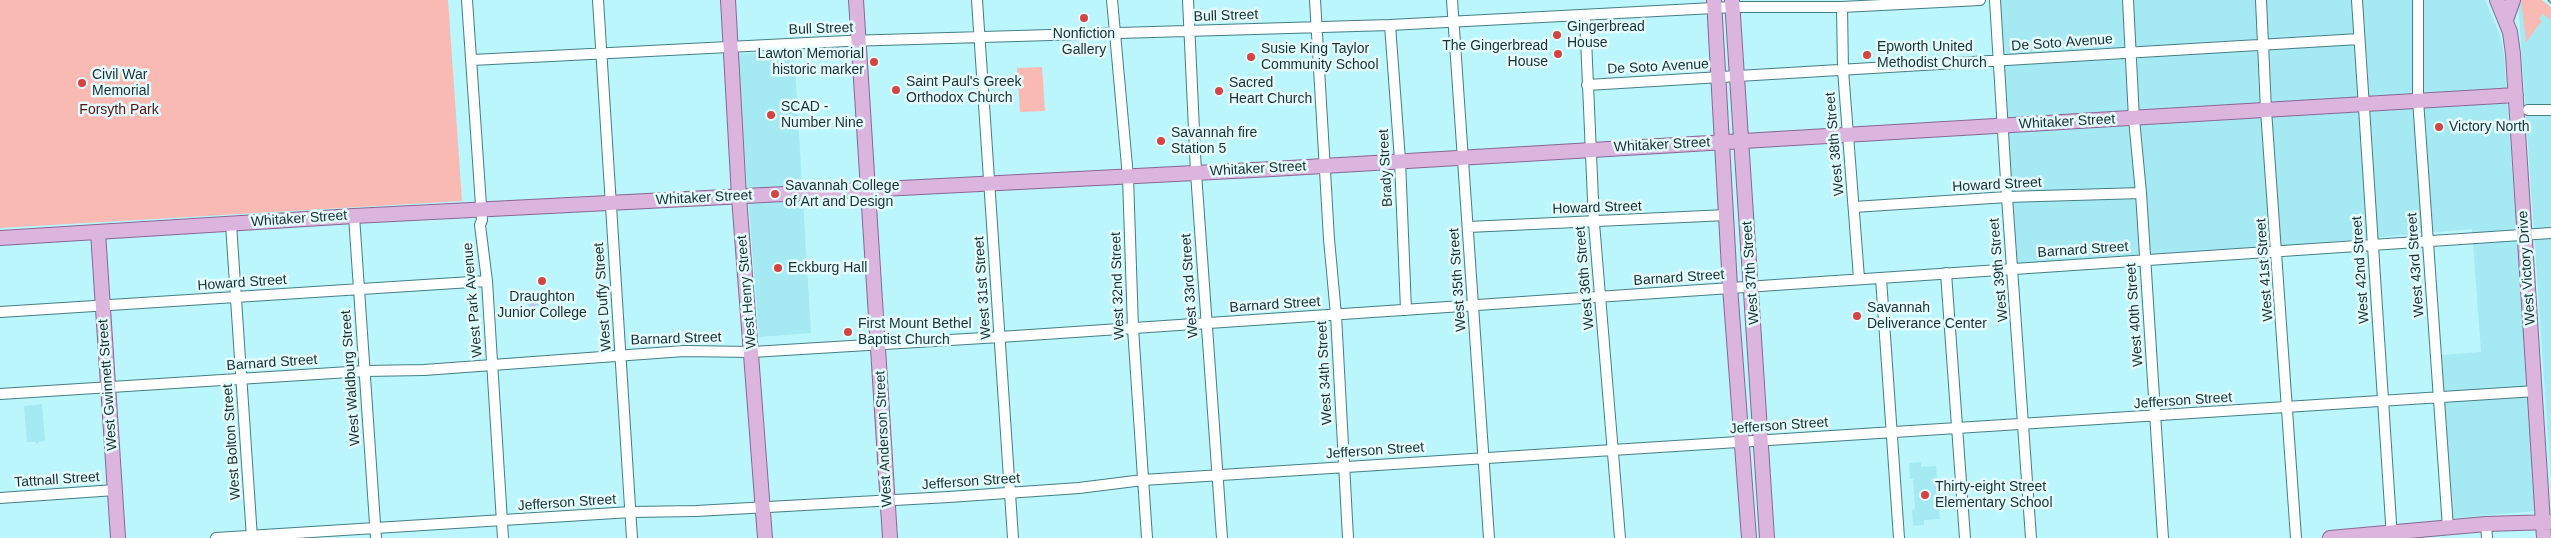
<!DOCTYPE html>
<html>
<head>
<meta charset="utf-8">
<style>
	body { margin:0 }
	canvas { display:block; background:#baf6fc }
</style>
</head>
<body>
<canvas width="2551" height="538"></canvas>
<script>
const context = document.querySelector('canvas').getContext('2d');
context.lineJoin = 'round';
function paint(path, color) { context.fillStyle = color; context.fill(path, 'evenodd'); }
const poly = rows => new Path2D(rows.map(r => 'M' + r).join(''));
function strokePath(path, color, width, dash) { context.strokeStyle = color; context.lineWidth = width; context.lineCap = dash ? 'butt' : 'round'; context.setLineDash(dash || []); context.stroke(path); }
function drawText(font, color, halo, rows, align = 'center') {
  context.font = font + ' Arial,sans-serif'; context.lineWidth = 5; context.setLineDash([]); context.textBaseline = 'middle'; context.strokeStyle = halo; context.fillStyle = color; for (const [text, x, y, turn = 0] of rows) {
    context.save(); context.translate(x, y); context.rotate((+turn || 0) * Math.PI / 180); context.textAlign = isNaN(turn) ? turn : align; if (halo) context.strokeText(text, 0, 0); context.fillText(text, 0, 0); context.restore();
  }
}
const built = poly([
	[1991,0,2485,0,2500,35,2504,55,2536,511,2453,518,2441,355,2481,352,2472,229,2013,270],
	[2518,0,2536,0,2551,12,2551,479],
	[794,51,811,333,759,337,737,54],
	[42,404,45,441,38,442,38,444,35,442,27,442,24,406],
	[1921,462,1921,467,1936,466,1937,478,1931,479,1931,481,1937,481,1938,504,1933,505,1933,507,1939,507,1940,519,1924,520,1924,525,1913,526,1912,510,1915,509,1913,479,1910,479,1909,463]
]);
const green = poly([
	[0,0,448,0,462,201,0,228],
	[2521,0,2542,0,2551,7,2551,20,2543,14,2539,19,2542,21,2526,42],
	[1042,67,1045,111,1020,112,1017,68]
]);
const water = poly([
	[540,299,541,305,535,306,536,314,530,314,528,300]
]);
const minor = poly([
	[467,0,482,220,480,225,487,281,503,538],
	[598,0,632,538],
	[977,0,1013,538],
	[1112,0,1128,177,1133,328,1147,538],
	[1188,0,1196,173,1222,538],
	[1315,0,1329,239,1336,315,1348,538],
	[1452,0,1489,538],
	[1995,0,2007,197,2031,538],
	[2128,0,2134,119,2141,193,2163,538],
	[2261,0,2266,110,2296,538],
	[2357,0,2392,538],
	[2418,0,2418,100,2448,528],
	[1842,7,1843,70,1859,278],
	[1585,16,1594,223,1620,538],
	[1390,25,1400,160,1406,310],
	[472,60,847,41,1390,25,1733,7,1842,7,1980,0],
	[1587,85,2359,39],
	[2528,110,2551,110],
	[1854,207,2007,197,2141,193],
	[354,216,376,538],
	[231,224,252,538],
	[1468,227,1727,215],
	[1946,273,1965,538],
	[1881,278,1899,538],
	[0,312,487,281],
	[0,394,365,371,424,370,684,351,752,352,1000,337,2551,233],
	[0,498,115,490],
	[2486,524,2487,538],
	[216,538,631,512,696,511,949,497,1079,488,1143,480,2536,391]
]);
const major = poly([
	[728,0,739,197,765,538],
	[856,0,890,538],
	[1714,0,1730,287,1749,538],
	[1732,0,1767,538],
	[2497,0,2510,32,2513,54,2544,538],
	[2506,20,2513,0],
	[98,232,118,538],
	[0,238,354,216,1273,169,2516,95],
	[2330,538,2486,524,2551,522]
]);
const rail = poly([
	[2550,0,2551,1]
]);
const markers = [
	[1084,18,5,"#d34443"],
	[1557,35,5,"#d34443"],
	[1558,54,5,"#d34443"],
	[1867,55,5,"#d34443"],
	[1251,57,5,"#d34443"],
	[874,62,5,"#d34443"],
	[82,83,5,"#d34443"],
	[896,90,5,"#d34443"],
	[1219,91,5,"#d34443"],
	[771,115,5,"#d34443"],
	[2439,127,5,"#d34443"],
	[1161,141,5,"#d34443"],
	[775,194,5,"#d34443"],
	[778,268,5,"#d34443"],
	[542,281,5,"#d34443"],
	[1857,316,5,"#d34443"],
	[848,332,5,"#d34443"],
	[1925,495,5,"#d34443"]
];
const streetNames = [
	["Bull Street",1226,16,-2],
	["Bull Street",821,29,-2],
	["De Soto Avenue",2062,43,-4],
	["De Soto Avenue",1658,67,-3],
	["Whitaker Street",2067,122,-3],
	["West 38th Street",1835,144,-95],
	["Whitaker Street",1662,145,-3],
	["Brady Street",1386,168,-93],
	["Whitaker Street",1258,169,-3],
	["Howard Street",1997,185,-3],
	["Whitaker Street",704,198,-3],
	["Howard Street",1597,208,-2],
	["Whitaker Street",299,219,-4],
	["Barnard Street",2083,250,-4],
	["West 43rd Street",2416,265,-94],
	["West Victory Drive",2527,268,-94],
	["West 39th Street",1999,270,-95],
	["West 41st Street",2265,270,-94],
	["West 42nd Street",2361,270,-94],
	["West 37th Street",1751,273,-94],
	["West 36th Street",1585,278,-95],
	["Barnard Street",1679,278,-4],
	["West 35th Street",1458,280,-94],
	["Howard Street",242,283,-4],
	["West 32nd Street",1118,286,-92],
	["West 33rd Street",1190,286,-94],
	["West 31st Street",983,288,-94],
	["West Henry Street",747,292,-95],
	["West Duffy Street",603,297,-94],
	["West Park Avenue",473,300,-95],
	["Barnard Street",1275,305,-4],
	["West 40th Street",2135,315,-94],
	["Barnard Street",676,339,-2],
	["Barnard Street",272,363,-4],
	["West 34th Street",1325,373,-93],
	["West Waldburg Street",351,378,-94],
	["West Gwinnett Street",108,385,-94],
	["Jefferson Street",2183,401,-4],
	["Jefferson Street",1779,426,-4],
	["West Anderson Street",884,439,-93],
	["West Bolton Street",232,442,-94],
	["Jefferson Street",1375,451,-4],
	["Tattnall Street",57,480,-4],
	["Jefferson Street",971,482,-4],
	["Jefferson Street",567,503,-4]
];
const poiNames = [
	["Gingerbread",1567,27],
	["House",1567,43],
	["Nonfiction",1084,34,"center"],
	["Gallery",1084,50,"center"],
	["The Gingerbread",1548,46,"right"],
	["House",1548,62,"right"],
	["Epworth United",1877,47],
	["Methodist Church",1877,63],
	["Susie King Taylor",1261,49],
	["Community School",1261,65],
	["Lawton Memorial",864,54,"right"],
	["historic marker",864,70,"right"],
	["Civil War",92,75],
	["Memorial",92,91],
	["Saint Paul's Greek",906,82],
	["Orthodox Church",906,98],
	["Sacred",1229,83],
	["Heart Church",1229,99],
	["SCAD -",781,107],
	["Number Nine",781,123],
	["Victory North",2449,127],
	["Savannah fire",1171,133],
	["Station 5",1171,149],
	["Savannah College",785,186],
	["of Art and Design",785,202],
	["Eckburg Hall",788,268],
	["Draughton",542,297,"center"],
	["Junior College",542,313,"center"],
	["Savannah",1867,308],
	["Deliverance Center",1867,324],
	["First Mount Bethel",858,324],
	["Baptist Church",858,340],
	["Thirty-eight Street",1935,487],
	["Elementary School",1935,503]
];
const parkNames = [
	["Forsyth Park",119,110]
];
paint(built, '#a5eaf2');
paint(green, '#f9bab4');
paint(water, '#b9cdf7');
strokePath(minor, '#467e85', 12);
strokePath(major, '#896794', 16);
strokePath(minor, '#fff', 10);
strokePath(major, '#dcb5de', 14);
strokePath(rail, '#4e7175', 4.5);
strokePath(rail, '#e5fcfe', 2.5, [8]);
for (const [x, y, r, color] of markers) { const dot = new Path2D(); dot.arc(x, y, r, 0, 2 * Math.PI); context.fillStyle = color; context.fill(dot); strokePath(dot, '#e5fcfe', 2); }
drawText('14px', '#193133', '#e5fcfe', streetNames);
drawText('14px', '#193133', '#e5fcfe', poiNames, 'left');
drawText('14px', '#5d1113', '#e5fcfe', parkNames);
</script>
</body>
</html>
